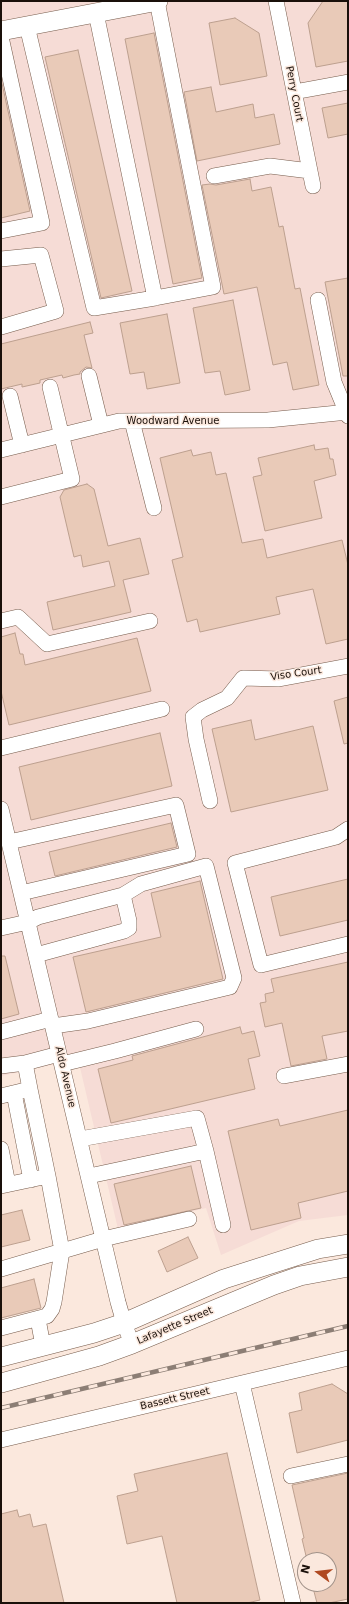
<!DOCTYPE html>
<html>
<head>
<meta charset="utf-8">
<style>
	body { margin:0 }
	#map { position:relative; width:349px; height:1604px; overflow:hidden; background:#fbe8dd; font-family:"DejaVu Sans",sans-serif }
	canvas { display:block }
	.frame { position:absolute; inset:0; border:2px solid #1a100a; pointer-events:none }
	.north { position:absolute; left:297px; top:1552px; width:40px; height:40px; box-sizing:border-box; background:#fbe8dd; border:1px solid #a19289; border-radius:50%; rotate:285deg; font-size:11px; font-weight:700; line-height:16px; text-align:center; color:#1a100a }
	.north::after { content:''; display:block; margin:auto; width:14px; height:18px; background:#b04921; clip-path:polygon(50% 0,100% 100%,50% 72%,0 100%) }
</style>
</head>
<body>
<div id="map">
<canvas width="349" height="1604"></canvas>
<div class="frame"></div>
<div class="north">N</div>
</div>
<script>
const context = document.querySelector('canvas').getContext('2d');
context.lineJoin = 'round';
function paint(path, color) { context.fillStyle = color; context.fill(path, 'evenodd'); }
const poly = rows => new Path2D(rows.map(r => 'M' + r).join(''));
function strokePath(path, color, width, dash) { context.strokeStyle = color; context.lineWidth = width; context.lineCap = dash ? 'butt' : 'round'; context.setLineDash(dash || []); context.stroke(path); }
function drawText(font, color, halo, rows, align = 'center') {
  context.font = font + ' "DejaVu Sans",sans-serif'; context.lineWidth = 3; context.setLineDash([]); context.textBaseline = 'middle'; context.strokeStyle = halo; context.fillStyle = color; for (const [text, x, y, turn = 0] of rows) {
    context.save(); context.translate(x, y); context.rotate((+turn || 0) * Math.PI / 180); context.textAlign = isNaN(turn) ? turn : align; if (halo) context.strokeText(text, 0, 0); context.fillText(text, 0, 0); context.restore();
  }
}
const industrial = poly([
	[1,1,348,1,348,1215,299,1221,221,1255,206,1208,118,1229,78,1059,1,1076]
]);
const building = poly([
	[323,1,348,1,348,61,316,67,308,23,323,1],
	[235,18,259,33,267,76,220,85,209,23,235,18],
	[154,33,202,278,173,284,125,39,154,33],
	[78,50,132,291,101,298,45,57,78,50],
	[1,79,30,211,1,218,1,79],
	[211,87,216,112,253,104,255,118,274,114,280,144,197,161,184,92,211,87],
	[348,103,348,134,328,138,322,108,348,103],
	[250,179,252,191,271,187,279,227,283,226,295,289,300,288,319,385,293,390,287,362,273,365,257,287,224,294,202,185,210,184,216,185,250,179],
	[348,278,348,376,343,376,325,282,348,278],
	[233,300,250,390,225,395,220,371,205,373,193,308,233,300],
	[167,314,180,383,147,389,144,372,130,374,120,323,167,314],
	[90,322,93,333,84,335,92,368,86,367,80,372,80,374,74,375,63,378,62,375,40,380,40,383,22,387,22,384,1,389,1,344,90,322],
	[314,445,315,450,328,448,330,459,333,459,336,475,314,481,322,518,265,531,253,477,262,475,258,458,314,445],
	[191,450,193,456,211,452,216,475,226,473,242,543,263,539,267,558,342,540,348,565,348,639,326,644,313,589,276,597,280,614,200,632,197,619,187,622,172,560,183,557,160,458,191,450],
	[87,484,94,489,108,546,140,538,149,574,123,580,131,612,53,630,47,602,115,586,109,561,83,567,81,555,74,557,60,497,64,490,87,484],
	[15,633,20,654,23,654,25,665,137,638,151,691,9,725,1,691,1,637,15,633],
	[348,697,348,743,344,744,334,701,348,697],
	[251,720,255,740,313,726,328,790,231,812,212,729,251,720],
	[160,733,172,786,31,820,19,767,160,733],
	[171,823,177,847,55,876,49,852,171,823],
	[348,879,348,920,280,936,271,897,348,879],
	[200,881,223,979,86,1012,73,957,161,937,151,893,200,881],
	[1,956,5,956,19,1014,1,1019,1,956],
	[348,962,348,1031,322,1036,327,1059,291,1066,282,1023,265,1027,260,1003,266,1002,265,994,274,992,271,979,348,962],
	[240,1027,242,1034,254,1031,260,1056,248,1059,255,1089,111,1123,98,1069,133,1060,132,1056,240,1027],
	[348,1110,348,1191,298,1203,301,1218,251,1230,228,1131,278,1119,280,1126,348,1110],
	[191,1166,201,1208,124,1225,114,1184,191,1166],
	[22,1210,30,1240,1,1247,1,1215,22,1210],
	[188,1237,198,1258,167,1272,158,1251,188,1237],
	[34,1279,41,1308,1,1318,1,1288,34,1279],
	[332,1384,348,1394,348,1440,297,1453,289,1413,302,1410,299,1393,332,1384],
	[227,1453,260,1600,247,1603,177,1603,162,1536,127,1544,117,1496,138,1491,134,1474,227,1453],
	[348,1473,348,1599,329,1603,317,1603,312,1584,329,1584,329,1560,307,1560,302,1539,304,1538,292,1485,348,1473],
	[17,1510,19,1517,30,1514,33,1527,46,1524,64,1603,1,1603,1,1514,17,1510]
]);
const minor = poly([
	[276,1,313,186],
	[27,26,94,308,155,298,96,13],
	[1,37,42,223,1,231],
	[294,92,348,82],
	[214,176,270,166,310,171],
	[1,259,41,255,56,311,1,327],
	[155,298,213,287,157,1],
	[318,300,334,382,348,416],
	[89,376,101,425],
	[10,396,22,445],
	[132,421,154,508],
	[1,450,119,421,268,420,348,412],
	[1,497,72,479,50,387],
	[1,621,18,617,47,644,150,621],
	[1,748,162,709],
	[210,801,196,739,193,717,202,710,227,698,243,678,279,679,348,666],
	[1,809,118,1302,124,1323,132,1344],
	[348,829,336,837,235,863,261,965,348,944],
	[9,842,176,805,188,854,21,893],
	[1,928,28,922,38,917,123,895,129,921,129,928,124,931,36,955],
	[53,1026,88,1021,230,987,234,978,206,866,141,884,123,895],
	[1,1032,51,1019],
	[62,1064,115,1051,196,1029],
	[1,1066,25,1063],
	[284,1076,348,1064],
	[30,1089,48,1176],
	[14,1093,31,1180],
	[1,1096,30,1089,25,1063,59,1054],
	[80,1139,197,1118,206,1151,223,1225],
	[1,1149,8,1184],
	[89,1176,206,1151],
	[1,1186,48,1176,62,1251,54,1302,52,1309,47,1316,1,1328],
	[1,1269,103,1239,189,1219],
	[38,1319,43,1346],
	[242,1383,293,1603],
	[1,1440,348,1358],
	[291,1476,348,1464]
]);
const major = poly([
	[1,31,158,1],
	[1,1357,94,1333,124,1323,224,1279,318,1249,348,1244],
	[1,1383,99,1356,132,1344,274,1285,300,1276,348,1267]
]);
const rail = poly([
	[1,1408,348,1326]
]);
const streetNames = [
	["Perry Court",294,94,79],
	["Woodward Avenue",173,421],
	["Viso Court",296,674,-8],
	["Aldo Avenue",65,1077,77],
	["Lafayette Street",175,1326,-23],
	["Bassett Street",175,1399,-13]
];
paint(industrial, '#f6dcd6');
paint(building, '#e9cab8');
strokePath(building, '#bda08f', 1);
strokePath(minor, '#765c4c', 16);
strokePath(major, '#765c4c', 20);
strokePath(minor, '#fff', 15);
strokePath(major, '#fff', 19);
strokePath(rail, '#8c7e75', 4.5);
strokePath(rail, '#fbe8dd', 3, [9]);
drawText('10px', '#1a100a', '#fbe8dd', streetNames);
</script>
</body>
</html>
